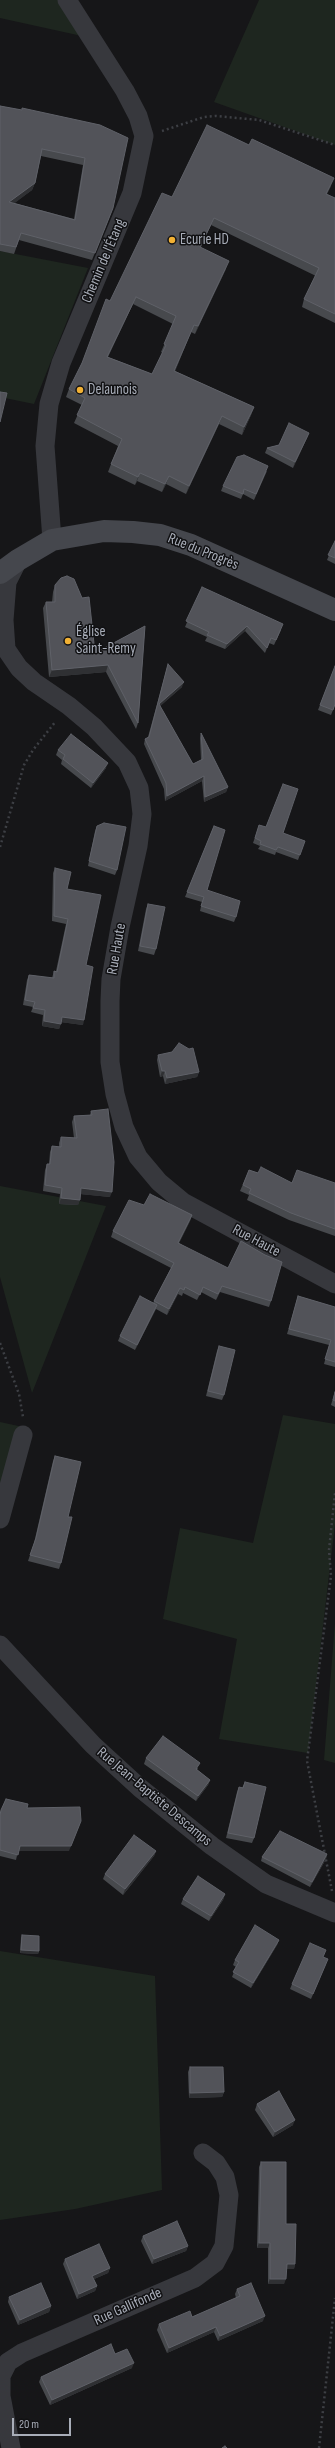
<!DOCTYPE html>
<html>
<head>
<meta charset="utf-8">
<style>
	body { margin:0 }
	#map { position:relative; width:335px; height:2448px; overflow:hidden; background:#161618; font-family:"Sofia Sans Condensed",sans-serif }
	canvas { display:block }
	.scale { position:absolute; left:12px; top:2418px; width:59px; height:18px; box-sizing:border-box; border:2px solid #a8adb8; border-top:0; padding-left:5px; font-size:12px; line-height:14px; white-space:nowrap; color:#a8adb8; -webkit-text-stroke:3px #111113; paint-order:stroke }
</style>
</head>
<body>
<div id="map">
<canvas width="335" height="2448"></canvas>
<div class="scale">20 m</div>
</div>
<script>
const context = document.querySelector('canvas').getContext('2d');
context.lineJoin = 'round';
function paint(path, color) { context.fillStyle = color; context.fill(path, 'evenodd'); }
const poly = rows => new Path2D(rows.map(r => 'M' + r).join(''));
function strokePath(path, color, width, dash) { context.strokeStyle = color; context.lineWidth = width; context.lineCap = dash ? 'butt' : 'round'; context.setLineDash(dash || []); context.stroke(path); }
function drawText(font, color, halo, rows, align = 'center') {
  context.font = font + ' "Sofia Sans Condensed",sans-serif'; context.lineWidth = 3; context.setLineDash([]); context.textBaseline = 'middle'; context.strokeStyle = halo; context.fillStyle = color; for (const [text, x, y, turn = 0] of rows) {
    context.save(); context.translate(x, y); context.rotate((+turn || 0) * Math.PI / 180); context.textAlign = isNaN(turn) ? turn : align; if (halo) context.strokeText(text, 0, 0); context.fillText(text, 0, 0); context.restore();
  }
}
const green = poly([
	[0,0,65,0,91,38,0,18],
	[259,0,335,0,335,145,214,102],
	[0,251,88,268,34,404,0,397],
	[0,1186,106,1206,32,1393,0,1277],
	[283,1415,335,1424,335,1524,308,1753,219,1739,237,1639,163,1619,180,1528,253,1543],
	[0,1422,23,1427,0,1515],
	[335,1623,335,1763,324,1760],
	[0,1951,155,1976,162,2190,75,2209,0,2220]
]);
const path = poly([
	[162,131,204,117,216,116,259,120,335,145],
	[0,847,24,765,33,750,56,721],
	[0,1343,19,1394,23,1417],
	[332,1891,307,1761,331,1576,329,1550,335,1493],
	[319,2448,335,2298]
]);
const minor = poly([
	[52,540,45,446,49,404,61,363,132,193,144,136,138,116,125,91,67,0],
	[18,560,7,582,4,620,6,649,19,668,34,682,69,706,94,727,127,762,139,788,142,814,138,846,120,927,111,979,110,1001,110,1062,115,1094,124,1127,138,1157,159,1182,183,1202,335,1284],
	[0,1519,23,1435],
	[0,1645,93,1745,140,1788,212,1846,266,1884,335,1913],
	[11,2448,1,2396,1,2376,8,2362,22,2353,195,2278,215,2263,224,2246,229,2195,225,2177,216,2163,203,2153]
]);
const secondary = poly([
	[0,573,18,560,52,540,104,531,133,532,160,535,191,545,335,610]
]);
const wall = poly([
	[0,106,100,125,113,208,92,260,19,240,14,254,0,251],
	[41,156,83,165,74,219,14,203,32,190,35,183],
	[331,186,327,194,335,198,335,323,302,307,304,299,316,276,211,225,201,247,226,269,195,334,191,332,175,371,254,407,251,415,242,435,219,424,186,494,166,484,162,492,137,481,135,485,108,472,118,446,74,423,82,405,66,397,69,389,82,363,110,301,172,197],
	[133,304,173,324,161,352,163,353,152,374,108,357],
	[309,433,307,438,293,468,265,453,267,448,279,445],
	[267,471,254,500,243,494,241,499,221,491,223,486],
	[335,541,335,564,327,560],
	[55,585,95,653,145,626,138,723,136,729,106,672,49,677,43,608,46,602,52,602,53,592],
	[202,587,281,630,274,645,269,643,265,653,245,631,225,649,205,641,207,637,185,627],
	[168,664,182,687,160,706,193,764,201,760,200,738,201,733,228,787,226,792,204,802,202,781,165,801,164,789,144,744,145,739,148,737],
	[335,666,335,705,331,715,318,710],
	[58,750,106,768,91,788,61,764,62,760,56,755],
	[259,825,305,841,298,860,276,852,275,855,258,849,260,846,253,843],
	[97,826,117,870,115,875,88,866,95,831],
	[214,826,207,890,236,917,234,922,200,911,202,902,185,897],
	[55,868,67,889,86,965,83,1025,61,1022,59,1029,42,1026,43,1015,31,1012,33,1007,23,1005,27,980,29,975,52,978,54,971,56,971,66,924,52,921,53,873],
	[148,904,156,949,154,955,138,951,146,909],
	[158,1055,199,1072,197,1077,165,1084,163,1076,160,1077,157,1060],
	[91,1111,110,1197,81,1194,78,1205,59,1204,60,1194,43,1191,45,1170,47,1164,49,1164,50,1152,52,1146,59,1147,59,1143,61,1137,74,1138,72,1122,74,1116,90,1115],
	[249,1170,258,1173,292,1183,335,1183,335,1236,289,1220,247,1200,249,1195,240,1191],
	[144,1205,192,1215,190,1221,179,1243,271,1301,269,1307,220,1292,216,1300,201,1292,197,1300,183,1293,182,1296,178,1294,167,1315,156,1309,135,1350,118,1341,120,1336,153,1303,171,1268,111,1237,113,1231],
	[298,1296,335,1307,335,1367,324,1364,329,1345,287,1334],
	[219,1346,224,1395,222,1400,206,1396,217,1351],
	[335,1391,335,1407,331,1405],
	[55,1456,68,1517,61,1563,59,1569,28,1561,34,1543,53,1461],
	[146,1758,198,1768,197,1770,210,1780,208,1785,196,1801,144,1764],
	[245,1782,254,1838,252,1843,226,1838,237,1792,239,1787,242,1788],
	[6,1799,27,1808,69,1851,18,1851,16,1860,0,1856,0,1813],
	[156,1851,154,1856,123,1895,103,1879,105,1874],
	[327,1854,326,1859,310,1887,261,1861,262,1857],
	[225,1894,223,1900,209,1921,181,1904,183,1899],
	[22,1935,39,1951,38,1954,20,1953,21,1938],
	[279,1940,277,1945,251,1988,232,1977,236,1967,233,1965,235,1960],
	[323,1957,326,1964,311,1999,290,1989,292,1984],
	[190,2067,224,2092,222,2097,189,2098,188,2072],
	[257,2104,293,2125,273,2137,255,2110],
	[261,2162,286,2224,295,2264,294,2269,286,2269,284,2284,268,2284,268,2248,257,2248,259,2167],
	[143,2236,188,2246,186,2251,152,2264,141,2241],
	[65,2259,110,2268,108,2273,94,2279,97,2286,95,2291,77,2299,63,2264],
	[237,2289,263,2321,218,2341,214,2332,167,2353,157,2330,159,2324,192,2317,236,2298,235,2294],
	[9,2297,51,2306,49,2312,18,2325,8,2302],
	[115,2354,132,2368,50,2405,39,2382,41,2377]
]);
const shadedWall = poly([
	[334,178,331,186,323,201,326,194],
	[35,183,32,190,7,209,9,202],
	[214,218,211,225,197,255,200,247],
	[229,261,226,269,195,334,198,326],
	[136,297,133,304,104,364,107,357],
	[194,325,191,332,172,379,174,371],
	[254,407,251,415,242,435,244,427],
	[222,416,219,424,186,494,189,486],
	[309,433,307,438,293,468,295,462],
	[140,473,137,481,135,485,138,477],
	[169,476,166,484,162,492,165,484],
	[247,626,245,631,225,649,227,644],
	[108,665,106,672,49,677,52,670],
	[184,682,182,687,157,709,159,704],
	[108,763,106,768,91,788,93,783],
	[204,776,202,781,165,801,167,796],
	[228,787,226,792,204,802,205,797],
	[62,1017,84,1020,83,1025,60,1022],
	[44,1021,61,1024,59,1029,42,1026],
	[162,1071,165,1071,163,1076,160,1077],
	[199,1072,197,1077,165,1084,167,1078],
	[81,1188,112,1192,110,1197,79,1194],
	[61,1198,80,1200,78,1205,59,1204],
	[192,1215,190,1221,176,1249,178,1243],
	[180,1288,178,1294,167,1315,169,1309],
	[157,1305,155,1311,135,1350,137,1345],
	[210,1780,208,1785,196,1801,198,1796],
	[81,1821,69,1851,18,1851,20,1846],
	[156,1851,154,1856,123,1895,125,1889],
	[327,1854,326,1859,310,1887,312,1882],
	[225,1894,223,1900,209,1921,211,1916],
	[279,1940,277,1945,251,1988,253,1983],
	[21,1950,39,1951,38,1954,20,1953],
	[224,2092,222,2097,189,2098,190,2093],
	[295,2120,293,2125,273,2137,275,2132],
	[259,2243,270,2243,268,2248,257,2248],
	[188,2246,186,2251,152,2264,154,2259],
	[287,2264,295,2264,294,2269,285,2269],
	[110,2268,108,2273,90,2281,92,2276],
	[270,2279,286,2279,284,2284,268,2284],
	[97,2286,95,2291,77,2299,79,2294],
	[51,2306,49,2312,18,2325,20,2320],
	[265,2316,263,2321,218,2341,220,2336],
	[216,2327,214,2332,167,2353,169,2348],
	[134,2363,132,2368,50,2405,52,2400]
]);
const building = poly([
	[0,106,22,110,22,108,100,125,128,138,113,208,95,253,21,233,16,247,0,244,0,106],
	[42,149,85,158,75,220,9,202,35,183,42,149],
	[207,125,249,145,252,139,334,178,326,194,335,198,335,314,304,299,319,268,214,218,200,247,229,261,198,326,194,325,174,371,254,407,244,427,222,416,189,486,169,476,165,484,140,473,138,477,111,464,122,439,77,415,85,398,69,389,82,363,106,299,110,301,162,193,172,197,207,125],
	[136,297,176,316,164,344,166,345,152,374,107,357,136,297],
	[0,392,7,393,0,422,0,392],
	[289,423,309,433,295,462,267,448,279,445,289,423],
	[244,455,268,466,256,494,244,489,243,494,223,486,237,457,244,455],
	[335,541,335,558,328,555,335,541],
	[67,576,74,579,82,598,89,597,95,653,145,626,138,723,108,665,52,670,46,602,55,602,55,585,61,578,67,576],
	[202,587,283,624,276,640,271,638,267,648,247,626,227,644,207,635,209,632,186,621,202,587],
	[168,664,184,682,159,704,193,764,203,759,201,733,228,787,205,797,204,776,167,796,166,783,145,739,149,737,168,664],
	[335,666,335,704,333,710,320,705,335,666],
	[71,734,108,763,93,783,63,759,65,755,58,750,71,734],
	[283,784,298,789,283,833,305,841,300,855,278,847,276,850,260,844,261,841,255,838,259,825,266,827,283,784],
	[104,823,126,827,117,870,89,861,97,826,104,823],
	[214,826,225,830,207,890,240,901,236,917,201,906,204,897,187,892,214,826],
	[55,868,71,872,67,889,101,895,86,965,93,967,84,1020,62,1017,61,1024,44,1021,45,1010,33,1008,35,1002,25,1000,29,975,54,978,54,971,57,972,68,919,54,916,55,868],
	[148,904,165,907,156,949,140,946,148,904],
	[179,1043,189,1049,193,1048,199,1072,167,1078,165,1071,162,1071,158,1055,172,1052,179,1043],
	[108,1109,114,1162,112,1192,81,1188,80,1200,61,1198,62,1188,45,1185,47,1164,50,1164,52,1146,61,1147,61,1137,77,1138,74,1116,92,1115,91,1111,108,1109],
	[261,1167,292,1183,297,1170,335,1183,335,1229,291,1213,249,1193,251,1189,243,1185,249,1170,258,1173,261,1167],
	[150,1194,192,1215,178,1243,228,1268,241,1241,265,1255,282,1262,271,1301,222,1286,218,1294,203,1287,200,1295,185,1287,184,1290,180,1288,169,1309,154,1301,174,1263,113,1231,129,1200,144,1205,150,1194],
	[140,1296,157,1305,137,1345,120,1336,140,1296],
	[298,1296,335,1307,335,1362,325,1359,331,1340,289,1329,298,1296],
	[219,1346,235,1350,224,1395,208,1391,219,1346],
	[335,1392,335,1401,333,1400,335,1392],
	[55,1456,81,1462,68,1517,72,1517,61,1563,30,1555,36,1538,55,1456],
	[163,1736,200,1763,196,1769,210,1780,198,1796,146,1758,163,1736],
	[245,1782,266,1787,254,1838,228,1833,239,1787,243,1788,245,1782],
	[6,1799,28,1804,27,1808,80,1807,81,1821,71,1846,20,1846,18,1855,0,1850,0,1815,1,1810,6,1799],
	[280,1831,327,1854,312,1882,262,1857,280,1831],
	[134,1835,156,1851,125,1889,105,1874,134,1835],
	[198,1876,225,1894,211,1916,183,1899,198,1876],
	[255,1925,279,1940,253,1983,233,1972,239,1962,235,1960,255,1925],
	[22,1935,39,1936,39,1951,21,1950,22,1935],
	[310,1943,326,1950,323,1957,328,1959,313,1994,292,1984,310,1943],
	[190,2067,223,2067,224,2092,190,2093,190,2067],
	[279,2091,295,2120,275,2132,257,2104,279,2091],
	[261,2162,286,2162,286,2224,296,2224,295,2264,287,2264,286,2279,270,2279,270,2243,259,2243,261,2162],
	[177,2221,188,2246,154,2259,143,2236,177,2221],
	[99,2244,110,2268,92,2276,97,2286,79,2294,65,2259,99,2244],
	[41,2283,51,2306,20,2320,9,2297,41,2283],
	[251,2283,265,2316,220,2336,216,2327,169,2348,159,2324,190,2311,192,2317,240,2296,237,2289,251,2283],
	[111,2344,115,2354,127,2349,134,2363,52,2400,41,2377,111,2344],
	[225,2446,227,2448,222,2448,225,2446]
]);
const markers = [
	[172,240,4,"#f2b134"],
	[80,390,4,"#f2b134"],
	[68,641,4,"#f2b134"]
];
const poiNames = [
	["Ecurie HD",180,240],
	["Delaunois",88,390],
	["Église",76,632],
	["Saint-Remy",76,649]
];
const streetNames = [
	["Chemin de l'Étang",104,261,-67],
	["Rue du Progrès",203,552,22],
	["Rue Haute",117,949,-80],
	["Rue Haute",256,1241,28],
	["Rue Jean-Baptiste Descamps",154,1797,40],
	["Rue Gallifonde",128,2307,-24]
];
paint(green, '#1e261f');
strokePath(path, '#3d3f44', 2.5, [2, 3]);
strokePath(minor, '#37383d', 19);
strokePath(secondary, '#45474d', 22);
paint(wall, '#47494d');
paint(shadedWall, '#2f3033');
paint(building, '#525359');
strokePath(building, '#5f6168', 1);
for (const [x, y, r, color] of markers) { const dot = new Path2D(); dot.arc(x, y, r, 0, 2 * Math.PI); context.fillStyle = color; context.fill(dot); strokePath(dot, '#111113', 1.5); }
drawText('15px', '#a8adb8', '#111113', poiNames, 'left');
drawText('15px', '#a8adb8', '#111113', streetNames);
</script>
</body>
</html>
